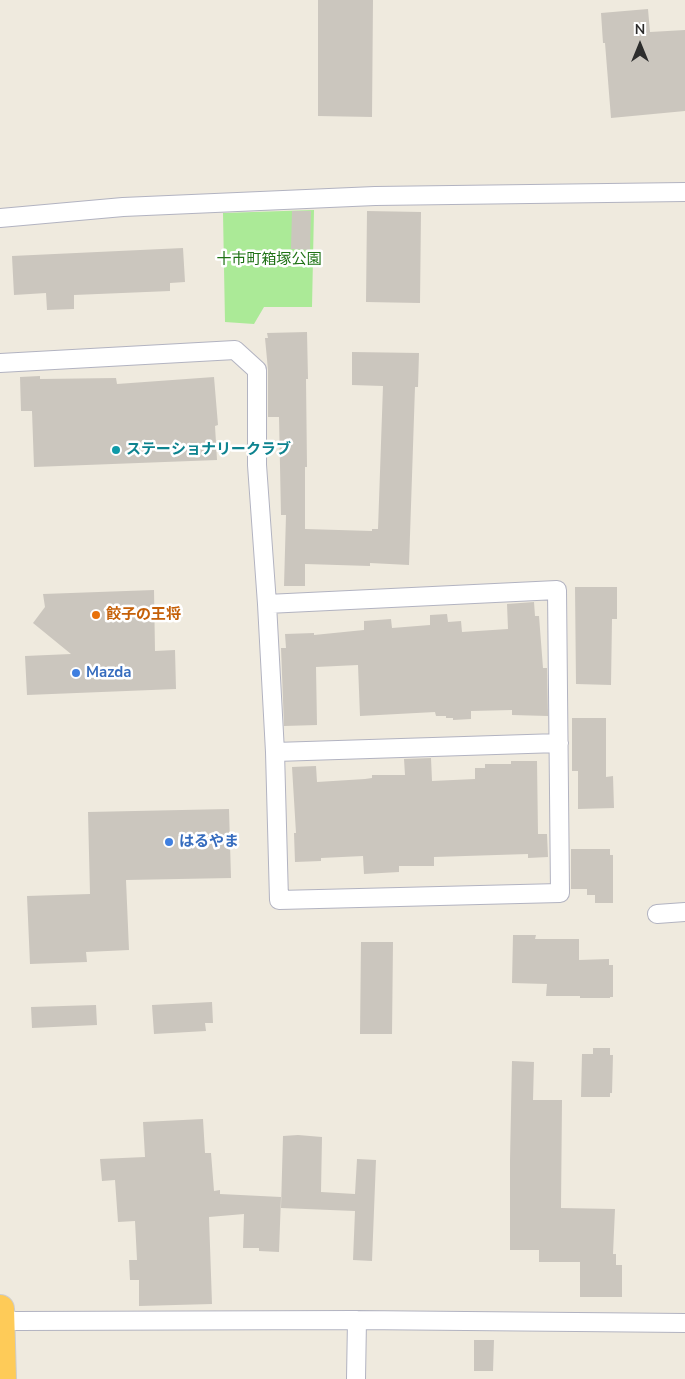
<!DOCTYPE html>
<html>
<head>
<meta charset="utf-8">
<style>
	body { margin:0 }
	#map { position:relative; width:685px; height:1379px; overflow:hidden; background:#efeade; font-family:"Nunito Sans",sans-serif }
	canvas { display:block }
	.north { position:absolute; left:615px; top:20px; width:50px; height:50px; -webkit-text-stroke:4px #fff; paint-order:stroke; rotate:0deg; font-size:14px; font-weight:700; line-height:20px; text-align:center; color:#2d2d2d }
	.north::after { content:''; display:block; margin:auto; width:18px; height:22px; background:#2d2d2d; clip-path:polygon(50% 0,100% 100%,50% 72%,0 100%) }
</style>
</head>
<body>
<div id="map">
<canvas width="685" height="1379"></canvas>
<div class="north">N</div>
</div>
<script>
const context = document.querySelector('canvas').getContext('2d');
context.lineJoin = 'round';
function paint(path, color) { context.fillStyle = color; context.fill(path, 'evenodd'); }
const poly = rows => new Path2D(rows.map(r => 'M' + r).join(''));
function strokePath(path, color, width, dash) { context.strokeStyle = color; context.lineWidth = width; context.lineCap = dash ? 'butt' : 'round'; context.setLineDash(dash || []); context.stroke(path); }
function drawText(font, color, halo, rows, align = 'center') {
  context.font = font + ' "Nunito Sans","Noto Sans JP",sans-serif'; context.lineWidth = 5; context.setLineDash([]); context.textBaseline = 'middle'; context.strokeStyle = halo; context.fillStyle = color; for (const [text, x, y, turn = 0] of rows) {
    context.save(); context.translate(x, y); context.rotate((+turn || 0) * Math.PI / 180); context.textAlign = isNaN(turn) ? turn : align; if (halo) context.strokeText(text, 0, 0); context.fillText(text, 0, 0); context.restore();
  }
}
const green = poly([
	[314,210,312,307,264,307,254,324,225,322,223,213]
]);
const building = poly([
	[318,0,373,0,372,117,318,116],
	[648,9,650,32,685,30,685,111,611,118,605,43,603,43,601,13],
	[292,211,311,211,310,250,291,249],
	[367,211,421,212,420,303,366,302],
	[183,248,185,282,170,283,170,291,74,295,74,309,47,310,46,293,14,295,12,256],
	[307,332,308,379,306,379,307,467,305,467,305,529,372,531,372,529,378,529,383,386,352,385,352,352,419,353,418,387,415,387,409,565,370,563,370,566,305,564,305,586,284,586,286,515,281,515,279,417,268,417,268,370,265,338,268,338,267,333],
	[40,376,40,379,116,378,117,384,214,377,218,425,215,426,217,460,34,467,32,411,21,411,20,377],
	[575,587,617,587,617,619,612,619,611,685,576,684],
	[154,590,155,651,175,650,176,689,27,695,25,656,71,654,33,623,45,607,43,594],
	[534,602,535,616,539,616,543,668,547,668,548,716,512,715,512,710,471,711,471,719,453,720,453,718,446,718,446,716,436,716,435,712,360,716,358,665,316,667,317,725,284,726,281,648,286,648,285,634,314,633,314,635,364,630,364,621,391,619,392,628,430,625,430,615,447,614,448,622,461,621,462,632,508,629,507,604],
	[572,718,606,718,606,777,613,776,614,808,578,809,578,771,572,771],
	[431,758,432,781,475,779,475,768,485,768,485,764,511,764,511,761,537,761,538,834,547,834,548,857,528,858,528,854,434,857,434,866,399,866,399,872,364,874,363,856,321,858,321,861,295,862,294,833,296,833,292,767,316,766,317,782,365,779,372,778,372,775,405,775,404,759],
	[229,809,231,878,126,880,129,950,86,952,87,962,30,964,27,896,90,894,88,812],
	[571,849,610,849,610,855,613,855,613,903,595,903,595,895,587,895,587,889,571,889],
	[513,935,536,935,535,939,579,939,579,960,609,959,609,965,613,965,613,997,610,997,610,998,580,998,580,996,546,996,547,984,512,983],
	[361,942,393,942,392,1034,360,1034],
	[212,1002,213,1023,205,1023,206,1031,154,1034,152,1005],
	[96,1005,97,1025,32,1028,31,1007],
	[593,1048,610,1048,610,1055,613,1055,612,1093,610,1093,610,1097,581,1097,582,1054,593,1054],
	[512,1061,534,1062,533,1100,562,1100,561,1208,615,1209,613,1254,616,1254,616,1265,622,1265,622,1297,580,1297,580,1262,539,1262,539,1250,510,1250,510,1160],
	[203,1119,205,1153,211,1153,214,1191,220,1190,220,1194,281,1197,279,1252,259,1251,259,1248,243,1248,244,1214,209,1217,212,1304,139,1306,139,1280,130,1280,129,1260,137,1260,135,1221,118,1222,115,1180,102,1181,100,1159,145,1157,143,1122],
	[298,1135,322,1137,321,1192,355,1194,357,1159,376,1160,372,1261,353,1260,355,1211,281,1208,283,1136],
	[474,1340,494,1340,493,1371,474,1371]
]);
const minor = poly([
	[0,218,123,207,375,196,685,192],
	[0,363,235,350,257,370,257,465,267,604,275,752,279,900,560,893,557,590,267,604],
	[275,752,559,743],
	[657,914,685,912],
	[1,1320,16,1321,357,1320,685,1323],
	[356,1379,357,1320]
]);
const trunk = poly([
	[0,1309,2,1379]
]);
const markers = [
	[116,450,5,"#0f9aa8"],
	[96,615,5,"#e8710a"],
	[76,673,5,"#3f7fe0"],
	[169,842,5,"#3f7fe0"]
];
const parkNames = [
	["十市町箱塚公園",269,260]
];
const cultureNames = [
	["ステーショナリークラブ",126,450]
];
const foodNames = [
	["餃子の王将",106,615]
];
const shopNames = [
	["Mazda",86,673],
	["はるやま",179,842]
];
paint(green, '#abea97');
paint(building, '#cbc6be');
strokePath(minor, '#b2b3c1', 20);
strokePath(trunk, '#cdcdcd', 30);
strokePath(minor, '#fff', 18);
strokePath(trunk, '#fecb58', 28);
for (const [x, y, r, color] of markers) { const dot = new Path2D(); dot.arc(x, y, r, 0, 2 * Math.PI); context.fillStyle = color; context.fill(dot); strokePath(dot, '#fff', 2); }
drawText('15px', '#1f7215', '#fff', parkNames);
drawText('bold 15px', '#0d838f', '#fff', cultureNames, 'left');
drawText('bold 15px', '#c56008', '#fff', foodNames, 'left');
drawText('bold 15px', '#366cbe', '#fff', shopNames, 'left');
</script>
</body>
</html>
